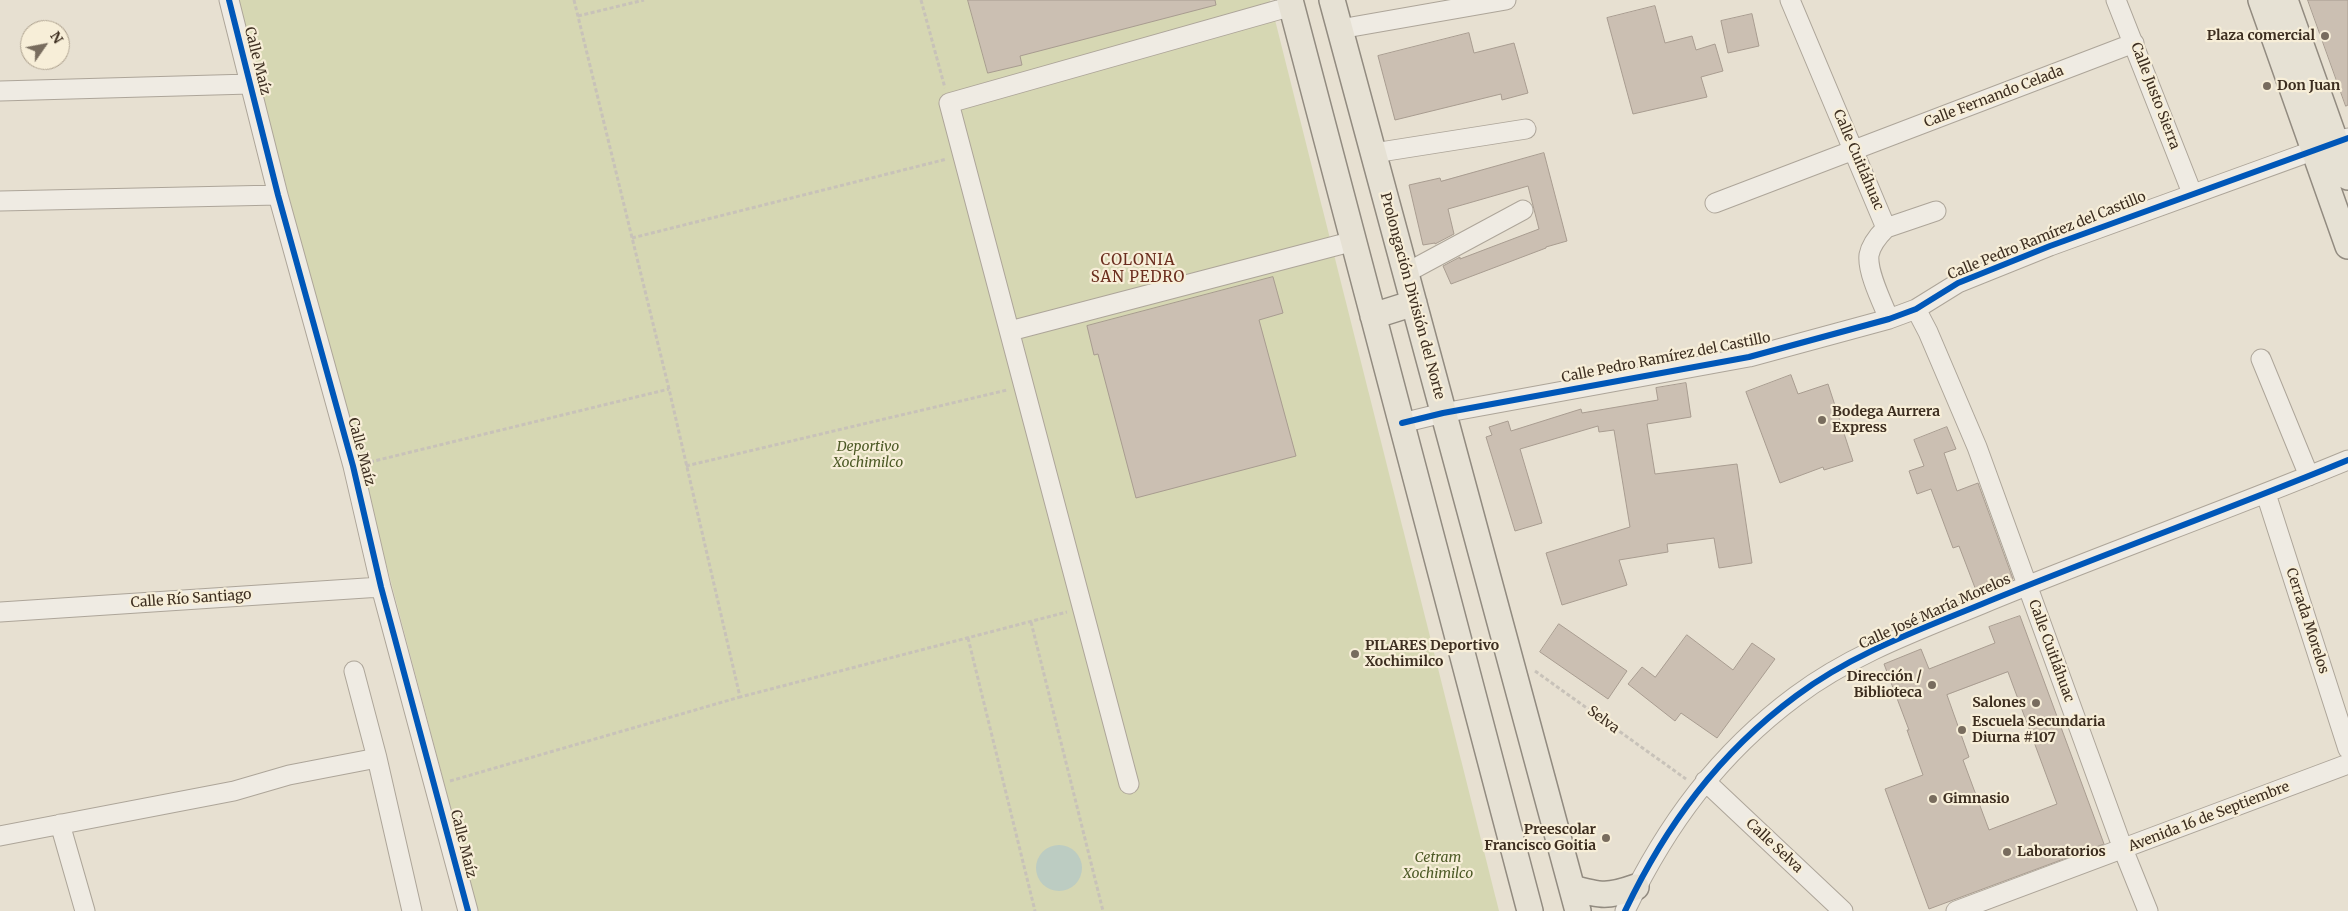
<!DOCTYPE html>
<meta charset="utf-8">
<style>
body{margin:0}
#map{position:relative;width:2348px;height:911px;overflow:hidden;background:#e7e0d1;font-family:Merriweather,serif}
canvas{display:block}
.north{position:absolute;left:20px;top:20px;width:50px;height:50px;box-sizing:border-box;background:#f7eed8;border:1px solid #ada18e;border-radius:50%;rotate:57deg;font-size:14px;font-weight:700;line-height:20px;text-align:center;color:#3d2e20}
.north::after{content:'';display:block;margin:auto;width:18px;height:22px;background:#786c5e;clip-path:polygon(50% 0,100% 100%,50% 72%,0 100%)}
</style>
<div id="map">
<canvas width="2348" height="911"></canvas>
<div class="north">N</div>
</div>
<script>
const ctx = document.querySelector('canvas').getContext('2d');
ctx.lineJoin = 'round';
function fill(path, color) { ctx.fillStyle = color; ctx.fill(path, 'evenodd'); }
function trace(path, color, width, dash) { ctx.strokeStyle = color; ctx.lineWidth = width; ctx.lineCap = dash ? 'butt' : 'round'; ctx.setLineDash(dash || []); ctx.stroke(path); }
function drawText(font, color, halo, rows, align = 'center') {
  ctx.font = font + ' Merriweather,serif'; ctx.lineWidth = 4.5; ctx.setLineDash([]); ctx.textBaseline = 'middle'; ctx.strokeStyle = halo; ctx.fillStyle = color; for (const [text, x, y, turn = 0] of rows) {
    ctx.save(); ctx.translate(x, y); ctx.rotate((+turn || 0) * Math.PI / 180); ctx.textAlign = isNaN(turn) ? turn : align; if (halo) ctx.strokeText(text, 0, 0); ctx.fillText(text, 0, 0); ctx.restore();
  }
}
fill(new Path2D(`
 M237 0H1270L1499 911H478Z`), '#d6d7b3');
fill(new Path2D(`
 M1036 868a23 23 0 1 1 46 0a23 23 0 1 1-46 0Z`), '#bcccc2');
const building = new Path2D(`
 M968 0H1215L1216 5 1020 56 1022 65 988 73Z
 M2308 0H2348V105L2346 106Z
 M1655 6 1665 43 1692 36 1696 50 1715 44 1723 71 1701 77 1707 97 1633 114 1607 18Z
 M1752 14 1759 46 1728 53 1721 21Z
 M1469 33 1474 53 1514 43 1528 93 1502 100 1501 94 1395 120 1378 56Z
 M1544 153 1567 241 1546 247V248L1451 284 1443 266 1460 257V259L1539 229 1528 186 1448 209 1454 234 1435 244V243L1423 245 1409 185 1440 178 1441 181Z
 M1273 277 1283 313 1259 320 1296 456 1136 498 1098 354 1094 355 1087 326Z
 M1791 375 1798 394 1828 384 1853 461 1824 470 1823 467 1780 483 1746 392Z
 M1686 383 1691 417 1647 424 1655 474 1737 464 1752 563 1719 568 1714 538 1667 544 1668 552 1619 560 1627 585 1562 605 1546 553 1630 527 1614 430 1599 432 1598 426 1520 449 1542 523 1515 531 1486 437 1492 435 1489 427 1508 421 1511 431 1581 409 1582 413 1658 400 1656 388Z
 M1947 427 1956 449 1944 453 1957 491 1978 483 2013 579 1977 593 1959 546 1953 548 1931 489 1917 494 1909 471 1924 466 1914 440Z
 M2020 616 2104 844 1929 909 1885 789 1923 775 1907 730H1909L1884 664 1921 649 1929 669 1995 643 1989 627ZM2008 672 2057 804 1989 830 1963 760 1969 757 1947 695Z
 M1559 624 1627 671 1608 699 1540 652Z
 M1687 635 1733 670 1752 643 1775 659 1717 738 1681 713 1675 721 1628 684 1642 667 1655 677Z`);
fill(building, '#cbbfb2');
trace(building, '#a89c90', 1);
const minor = new Path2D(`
 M229 0 278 195 353 466 381 587 468 911
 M1790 0 1886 228C1879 235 1871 244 1869 255 1867 272 1882 302 1889 319
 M2116 0 2192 193
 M1340 29 1506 0
 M0 91 250 84
 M1374 153 1526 129
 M0 201 278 195
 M1715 203 2134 43
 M1886 228 1936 211
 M1406 273 1523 210
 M1916 309 1928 332 1977 447 2123 849 2148 911
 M1010 331 1354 241
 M2261 359 2309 476
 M1402 423 1443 413 1749 357 1889 319 1916 309 1958 283 2050 246 2348 138
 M2266 494 2348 749
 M0 612 381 587
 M354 671 377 758
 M1705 781 1843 911
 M1129 784 949 103 1292 6
 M60 824 85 911
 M0 836 234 791 289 775 377 758 412 911
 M1625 911C1666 825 1719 753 1796 696 1852 654 1919 630 1982 604 2103 554 2227 510 2348 460
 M1956 911 2348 764`);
const major = new Path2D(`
 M1290 0 1530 911
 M1332 0 1578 911
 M2261 0 2348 246
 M2285 0 2348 177
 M1373 316 1414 303
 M1572 888C1601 896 1608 897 1636 887`);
trace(minor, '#ada599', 21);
trace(major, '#928b80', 28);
trace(new Path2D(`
 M574 0 669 389 740 697 1067 612
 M921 0 945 88
 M578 16 644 0
 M632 238 947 159
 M370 462 669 389
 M686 466 1007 390
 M1031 622 1103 911
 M968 638 1035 911
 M1535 671 1686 779
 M450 781 740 697`), '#c8c2b9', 3, [4, 2.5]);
trace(minor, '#efebe3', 19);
trace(major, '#e6e1d4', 25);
trace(new Path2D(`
 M229 0 278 195 353 466 381 587 468 911
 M1402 423 1443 413 1749 357 1889 319 1916 309 1958 283 2050 246 2348 138
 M1625 911C1666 825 1719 753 1796 696 1852 654 1919 630 1982 604 2103 554 2227 510 2348 460`), '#0057b8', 6);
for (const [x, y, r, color] of [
 [2325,36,5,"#786c5e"],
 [2267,86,5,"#786c5e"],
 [1822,420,5,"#786c5e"],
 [1355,654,5,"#786c5e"],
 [1932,685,5,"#786c5e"],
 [2036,703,5,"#786c5e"],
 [1962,730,5,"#786c5e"],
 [1933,799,5,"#786c5e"],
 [1606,838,5,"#786c5e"],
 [2007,852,5,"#786c5e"]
]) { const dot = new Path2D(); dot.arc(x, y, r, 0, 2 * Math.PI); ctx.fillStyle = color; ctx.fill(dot); trace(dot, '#f7eed8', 2); }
drawText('bold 14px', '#3d2e20', '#f7eed8', [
 ["Plaza comercial",2315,36,"right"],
 ["Don Juan",2277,86],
 ["Bodega Aurrera",1832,412],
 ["Express",1832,428],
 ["PILARES Deportivo",1365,646],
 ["Xochimilco",1365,662],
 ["Dirección /",1922,677,"right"],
 ["Biblioteca",1922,693,"right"],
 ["Salones",2026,703,"right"],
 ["Escuela Secundaria",1972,722],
 ["Diurna #107",1972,738],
 ["Gimnasio",1943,799],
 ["Preescolar",1596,830,"right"],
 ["Francisco Goitia",1596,846,"right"],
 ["Laboratorios",2017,852]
], 'left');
drawText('14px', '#3d2e20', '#f7eed8', [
 ["Calle Maíz",257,61,76],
 ["Calle Justo Sierra",2155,96,69],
 ["Calle Fernando Celada",1994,97,-21],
 ["Calle Cuitláhuac",1858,160,67],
 ["Calle Pedro Ramírez del Castillo",2047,236,-22],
 ["Prolongación División del Norte",1412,296,75],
 ["Calle Pedro Ramírez del Castillo",1666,358,-11],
 ["Calle Maíz",361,452,75],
 ["Calle Río Santiago",191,599,-4],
 ["Calle José María Morelos",1935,612,-24],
 ["Cerrada Morelos",2307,621,72],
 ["Calle Cuitláhuac",2051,651,70],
 ["Selva",1603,720,36],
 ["Avenida 16 de Septiembre",2209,817,-21],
 ["Calle Maíz",463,844,76],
 ["Calle Selva",1774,846,43]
]);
drawText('italic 14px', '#4d5a26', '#f7eed8', [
 ["Deportivo",868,447],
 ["Xochimilco",868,463],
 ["Cetram",1438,858],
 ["Xochimilco",1438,874]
]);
ctx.letterSpacing = '1px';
drawText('15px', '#6b2e1e', '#f7eed8', [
 ["COLONIA",1138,261],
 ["SAN PEDRO",1138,278]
]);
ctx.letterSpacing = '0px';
</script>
